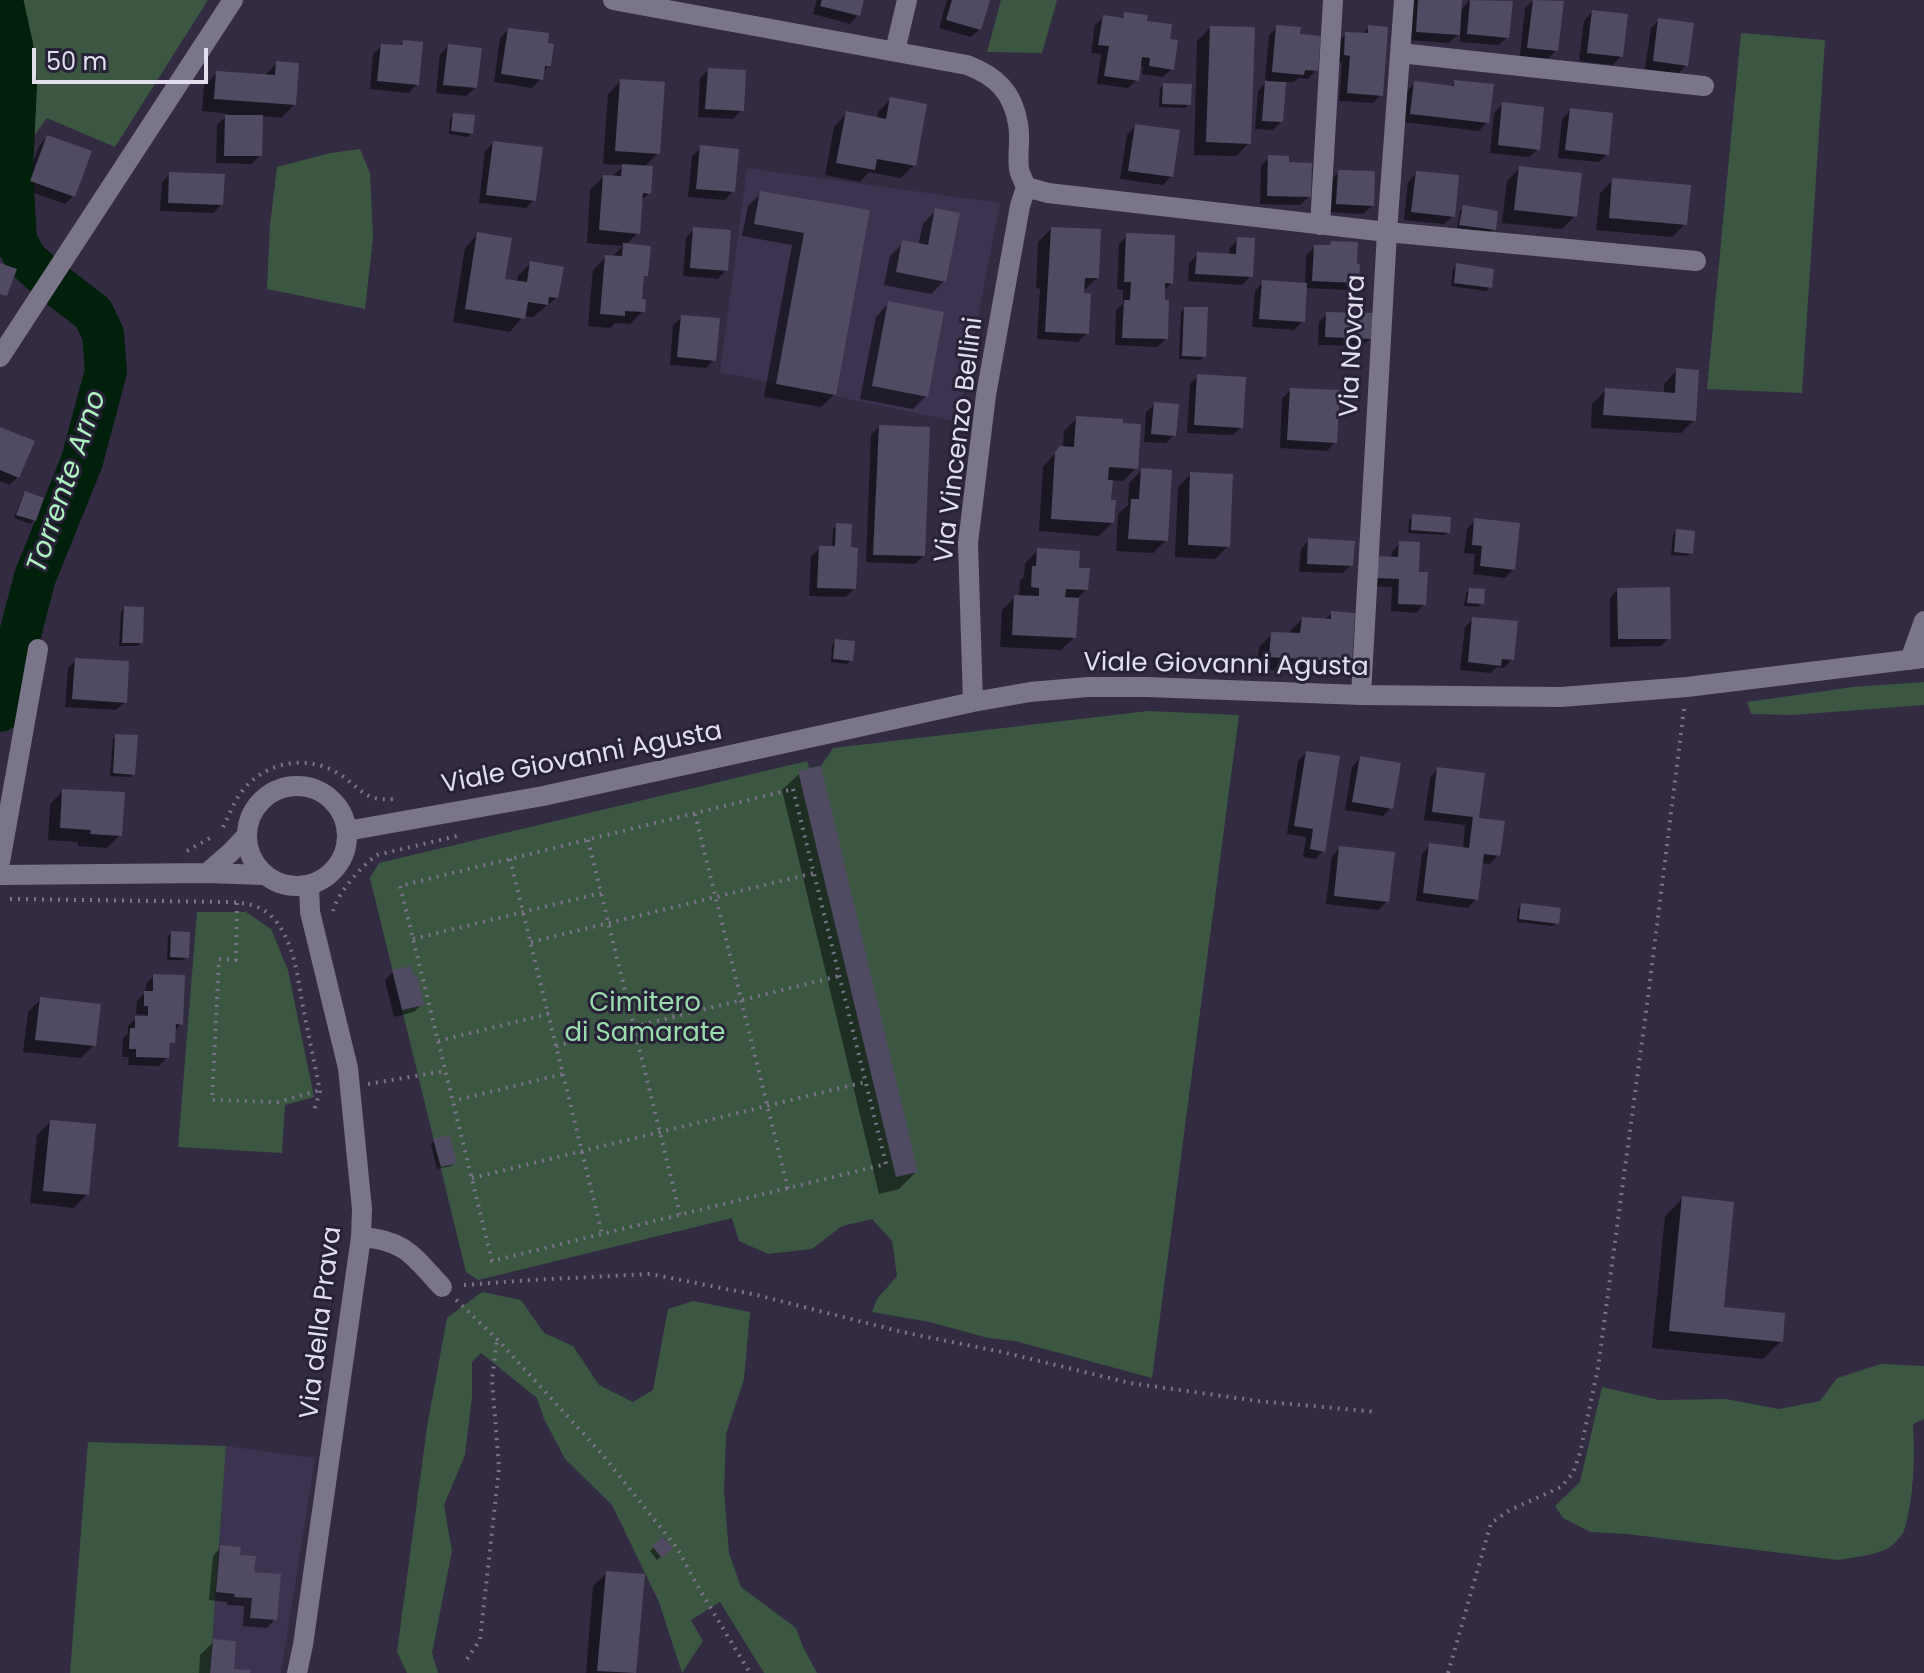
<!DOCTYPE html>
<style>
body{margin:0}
#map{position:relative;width:1924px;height:1673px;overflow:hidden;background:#322b42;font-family:Poppins,sans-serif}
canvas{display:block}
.scale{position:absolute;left:32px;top:48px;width:176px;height:36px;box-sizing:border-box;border:4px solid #e2deed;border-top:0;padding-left:10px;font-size:24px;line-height:28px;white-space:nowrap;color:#e2deed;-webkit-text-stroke:6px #282238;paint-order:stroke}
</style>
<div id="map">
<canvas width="1924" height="1673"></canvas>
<div class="scale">50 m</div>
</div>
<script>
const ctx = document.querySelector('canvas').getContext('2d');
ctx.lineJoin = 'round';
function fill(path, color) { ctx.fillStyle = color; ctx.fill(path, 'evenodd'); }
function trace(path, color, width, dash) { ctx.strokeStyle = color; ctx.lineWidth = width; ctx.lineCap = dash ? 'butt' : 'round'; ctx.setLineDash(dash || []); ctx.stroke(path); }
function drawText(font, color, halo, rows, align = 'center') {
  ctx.font = font + ' Poppins,sans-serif'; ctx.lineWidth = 6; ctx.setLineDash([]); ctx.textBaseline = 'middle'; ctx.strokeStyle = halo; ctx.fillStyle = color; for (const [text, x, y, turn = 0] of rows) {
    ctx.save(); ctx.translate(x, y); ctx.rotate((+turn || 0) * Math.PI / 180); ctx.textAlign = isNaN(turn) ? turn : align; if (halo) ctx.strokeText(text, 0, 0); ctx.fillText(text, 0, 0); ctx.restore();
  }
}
fill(new Path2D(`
 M747 168 1000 203 958 422 720 372Z
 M226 1446 315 1458 281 1673H210Z`), '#3c3350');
fill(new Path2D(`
 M0 0H208L115 147 47 118 26 147 3 146 4 234H0Z
 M1001 0H1057L1042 53 987 52Z
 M1741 33 1825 40 1802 393 1707 389Z
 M360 149 370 173 373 238 365 309 267 289 270 225 277 167 330 153Z
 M1924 682V705L1792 715 1751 714 1747 702 1853 687Z
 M1148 711 1239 715 1152 1378 1015 1341 988 1338 930 1322 872 1312 877 1299 897 1276 892 1241 872 1219 842 1226 812 1249 768 1254 739 1241 732 1218 478 1280 466 1272 370 878 379 863 807 761 809 768 821 766 833 748Z
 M197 912H246L271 929 288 970 314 1097 285 1105 282 1153 178 1147Z
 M482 1292 521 1300 544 1333 573 1346 599 1385 633 1402 653 1390 668 1309 693 1301 750 1312 744 1379 726 1434 724 1491 729 1553 741 1587 796 1628 803 1647 817 1673H764L720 1602 691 1620 703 1641 682 1673 659 1602 612 1505 565 1459 544 1419 537 1398 481 1353 472 1362V1397L465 1455 444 1505 452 1551 432 1653 438 1673H407L397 1652 427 1427 447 1318Z
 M1881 1364 1924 1366V1419L1913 1424C1915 1457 1914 1499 1904 1531 1901 1537 1893 1545 1887 1549 1872 1556 1854 1557 1838 1560L1627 1534 1590 1532 1563 1518 1555 1506 1580 1482 1602 1387 1659 1400 1726 1399 1779 1409 1820 1401 1837 1378Z
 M88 1442 226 1446 210 1673H70Z`), '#3b5742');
fill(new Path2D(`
 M817 0H862L858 15 850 24 813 14Z
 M947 0H988L980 29 971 37 939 28Z
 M1414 0H1460V11L1470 0 1510 3 1507 37 1499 45 1460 42V32L1449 43 1408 40Z
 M1534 0 1556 50 1548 59 1520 56 1525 8Z
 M1592 12 1621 56 1613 65 1579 61 1584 21Z
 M1125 14 1168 40 1172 69 1163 77 1142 74 1143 66H1139L1137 80 1128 88 1097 84 1101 54 1091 53 1095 25 1104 17 1120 19Z
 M1659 20 1686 65 1678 74 1645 69 1651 28Z
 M1277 27 1298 36 1316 70 1308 79 1299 78 1294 82H1284L1281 122 1273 130 1255 129 1258 91 1268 80H1265L1269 35Z
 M1369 27 1381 95 1373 103 1339 101 1342 63H1336L1338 42 1346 34 1362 35Z
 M1210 28 1249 143 1236 156 1194 155 1197 41Z
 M508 30 549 65 542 73 541 79 532 88 494 82 500 38Z
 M403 42 417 84 409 93 370 89 373 54 382 46 398 47Z
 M449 46 475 88 466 96 436 93 440 54Z
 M277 63 294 105 281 118 261 116 260 155 252 164 216 163 217 125 229 114 202 111 204 86 217 73 264 76Z
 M708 70 742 110 733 119 698 117 700 78Z
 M621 81 658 153 643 168 649 193 640 202 638 233 625 245 646 275 641 280 640 300 643 311 630 324 615 323 610 328 588 326 593 270 606 257H612L623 246 587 243 590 190 603 177H612L624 165 603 164 608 94Z
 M1455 82 1487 122 1479 131 1403 122 1407 91 1415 83 1450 87Z
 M1164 85 1189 104 1185 108 1159 107 1160 88Z
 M891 99 914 165 901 178 869 172 860 182 825 175 834 127 847 113 877 119 878 112Z
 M1503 104 1538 149 1529 157 1490 153 1494 113Z
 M1570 111 1607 154 1599 162 1558 158 1562 119Z
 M454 115 472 133 468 137 449 134 450 119Z
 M1135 126 1171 176 1163 185 1120 179 1127 135Z
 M47 137 74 195 65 204 23 189 39 146Z
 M493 143 534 200 526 208 479 203 485 151Z
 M701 148 733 191 725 200 688 197 692 156Z
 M1269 157 1287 164 1309 196 1300 205 1260 204 1261 166Z
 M1520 168 1575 216 1562 229 1502 223 1507 181Z
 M1339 172 1372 206 1363 214 1329 212 1331 180Z
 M1417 173 1453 216 1444 224 1404 220 1408 182Z
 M170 174 221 205 213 213 160 211 162 182Z
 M1613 180 1685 224 1672 237 1596 230 1600 193Z
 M761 193 868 212 835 394 821 407 764 397 792 245 742 236 748 206Z
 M1463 208 1494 229 1490 233 1457 228 1460 211Z
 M936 210 944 281 931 294 884 285 890 256 903 243 918 246 923 224Z
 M694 229 726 270 718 279 683 276 686 238Z
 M1051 229 1097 278 1083 291 1087 333 1078 342 1037 339 1040 289 1036 288 1038 242Z
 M478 234 502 280 517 283 518 276 531 263 557 297 533 317 523 316 510 332 453 322 465 248Z
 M1127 236 1172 283 1163 291 1166 339 1157 347 1115 345 1116 310 1123 304V290L1117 289 1119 244Z
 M1238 239 1251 276 1242 285 1188 281 1189 263 1198 254 1229 256 1230 248Z
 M1331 243 1357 282 1349 290 1305 288 1303 321 1294 330 1252 327 1255 291 1263 282 1305 285 1306 255 1315 247H1327Z
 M1457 265 1490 287 1486 291 1451 286 1453 269Z
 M889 303 926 396 913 409 860 399 876 317Z
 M1185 309 1204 356 1200 360 1179 359 1181 312Z
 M1327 314 1371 338 1362 346 1318 345 1319 322Z
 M682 317 714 360 706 368 670 365 673 325Z
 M1677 370 1694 420 1681 433 1591 428 1592 404 1605 391 1664 394V384Z
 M1198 376 1241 427 1233 435 1187 433 1190 384Z
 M1291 390 1335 442 1327 451 1280 448 1282 398Z
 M1155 404 1174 435 1166 443 1144 442 1146 412Z
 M1077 418 1136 468 1123 481 1111 480 1109 502 1112 523 1099 536 1039 531 1043 467 1060 448H1063L1064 431Z
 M879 427 923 556 915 564 866 562 871 435Z
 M0 429 18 477 9 485 0 481Z
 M1142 470 1166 540 1153 553 1116 551 1118 514 1128 505 1129 483Z
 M1191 474 1228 546 1215 559 1175 557 1178 487Z
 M25 493 34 520 30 524 14 518 22 497Z
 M1413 516 1448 532 1444 535 1408 533 1409 520Z
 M1475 520 1514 569 1505 578 1473 574 1475 554 1464 553 1467 529Z
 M837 525 849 546 854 589 846 597 809 596 811 556 820 548H832L833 529Z
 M1677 531 1691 553 1687 556 1671 555 1673 535Z
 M1309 540 1351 565 1343 573 1299 572 1301 549Z
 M1400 543 1417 573 1424 604 1416 613 1391 611 1392 587 1368 586 1391 559 1392 552Z
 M1038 550 1077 570 1086 589 1077 599 1075 637 1061 650 1000 647 1002 610 1015 597H1019L1020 581 1024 576 1025 563Z
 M1618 589 1669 638 1661 646 1610 647V598Z
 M1470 590 1482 603 1478 607 1464 606 1466 593Z
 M124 608 141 643 137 646H119L121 612Z
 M1332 613 1350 661 1337 675 1257 669 1259 647 1272 634 1289 635V632L1302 619 1324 620Z
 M1473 619 1512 659 1504 668 1497 667 1491 673 1460 670 1465 627Z
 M836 641 851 660 847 664 831 662 832 645Z
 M76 660 125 702 116 710 65 707 68 668Z
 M116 736 133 774 130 777 110 776 113 739Z
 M1306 753 1323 851 1315 859 1303 857 1306 837 1287 834 1298 761Z
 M1360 758 1391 808 1383 816 1345 810 1352 767Z
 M1438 769 1477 820 1498 855 1490 864 1481 863 1476 899 1468 908 1416 901 1422 854 1430 845 1463 849 1465 825 1424 820 1430 778Z
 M800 773 916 1172 899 1189 879 1194 782 790Z
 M63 791 120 835 107 848 78 846V842L48 840 50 804Z
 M1340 848 1387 901 1379 910 1326 904 1332 856Z
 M1522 905 1557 923 1553 926 1517 922 1518 909Z
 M172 933 187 957 183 960H167L168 936Z
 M393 972 422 1004 414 1012 394 1017 385 980Z
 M154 976 181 1024 174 1031 173 1042 168 1047 167 1057 159 1066 128 1065 129 1057H122L123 1038 128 1033V1026L136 1018H147L148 1015 136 1014 137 1001 145 993 146 984Z
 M41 999 94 1045 81 1058 23 1052 28 1012Z
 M50 1122 87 1194 74 1208 30 1203 37 1135Z
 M434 1141 455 1162 451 1166 437 1169 431 1144Z
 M1682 1199 1722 1308 1781 1341 1763 1359 1652 1348 1665 1216Z
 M663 1539 670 1548 657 1560 650 1551Z
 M221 1547 238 1556 252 1574 275 1619 267 1628 243 1626 244 1606 227 1605V1602L209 1600 213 1556Z
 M607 1573 643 1576 634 1673H586L593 1586Z
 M213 1642 232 1671 248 1673H199L200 1655Z`), '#0007');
trace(new Path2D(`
 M0 711 35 577 82 461 106 371 103 334 93 313 47 278 26 259 16 241 12 171 16 85 12 45 2 0`), '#01200c', 42);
fill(new Path2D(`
 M822 0H864L860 16 820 6Z
 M952 0H990L981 30 946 20Z
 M1418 0H1462L1460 35 1416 32Z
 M1470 0 1513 1 1509 38 1467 34Z
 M1533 0 1564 1 1558 51 1527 48Z
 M1592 10 1628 14 1623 57 1587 53Z
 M1124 12 1148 15 1147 21 1172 24 1170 39 1178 40 1174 70 1149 66 1150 58 1142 57 1139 81 1104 76 1109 46 1098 45 1103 15 1123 18Z
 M1658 18 1694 23 1688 66 1653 61Z
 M1276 25 1301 27 1300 34 1321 36 1318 71 1305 70 1304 75 1272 72Z
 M1368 25 1388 27 1383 96 1347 93 1350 56 1344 55 1345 32 1368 33Z
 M1210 26 1255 27 1251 144 1206 142Z
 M508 28 549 33 548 43 554 44 551 66H545L543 80 501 74Z
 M403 40 423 42 419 85 377 81 381 44 402 45Z
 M448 44 482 48 477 88 443 85Z
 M276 61 299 63 296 105 214 99 216 71 275 75Z
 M708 68 746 70 744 111 705 109Z
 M620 79 665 82 660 154 615 151Z
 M1454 80 1494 84 1489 123 1410 114 1414 81 1454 86Z
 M1265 81 1286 82 1283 122 1262 121Z
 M1163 83 1192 84 1191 105 1162 104Z
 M890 97 927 104 916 166 877 159 875 170 836 163 846 111 886 119Z
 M1502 102 1544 107 1540 150 1498 145Z
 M1570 108 1613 113 1609 155 1565 150Z
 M453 113 475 115 473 134 451 131Z
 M225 115H263L262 156H224Z
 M1135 124 1180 130 1173 177 1128 171Z
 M47 135 92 151 75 197 30 181Z
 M493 141 543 147 536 201 486 195Z
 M700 145 739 149 735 192 696 189Z
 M1268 155 1289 156V162L1312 163 1311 197 1267 196Z
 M622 164 653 166 651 194 643 193 640 234 599 230 603 175 621 176Z
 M1519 166 1582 173 1577 217 1514 210Z
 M1338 170 1375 171 1374 206 1336 204Z
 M1416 171 1459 175 1455 217 1411 212Z
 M169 172 225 174 223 205 168 203Z
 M1612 178 1691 185 1687 225 1609 218Z
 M760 191 870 210 836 395 776 384 804 233 754 224Z
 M1463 205 1498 211 1496 230 1459 225Z
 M935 208 960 213 946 282 896 272 902 240 928 245Z
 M693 227 731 230 728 271 690 268Z
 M1051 227 1101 229 1099 278H1085L1084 293 1091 294 1089 334 1045 332Z
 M477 232 512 238 505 279 527 282 530 261 564 267 558 298 549 297 548 305 528 302 525 319 465 309Z
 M1126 233 1175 235 1173 284 1165 283V300H1169L1168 339 1122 338 1124 300H1130L1131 282H1124Z
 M1237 237 1255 238 1253 277 1195 274 1197 252 1236 254Z
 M1331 241 1358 242 1357 264H1360L1359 283 1312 281 1314 245H1330Z
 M623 243 651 246 648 276H644L642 299H646L645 312 625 311V316L600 314 605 255 622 256Z
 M0 263 17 269 7 296 0 294Z
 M1456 263 1494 269 1492 288 1454 283Z
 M1262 280 1307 283 1305 322 1259 319Z
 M888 301 944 312 928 397 872 386Z
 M1184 307H1208L1206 357 1182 356Z
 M1326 312 1374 313 1373 339 1325 337Z
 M681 315 720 318 716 361 677 357Z
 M1676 368 1699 370 1696 421 1603 415 1605 388 1675 393Z
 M1197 374 1246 377 1243 428 1194 425Z
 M1290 388 1340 390 1337 443 1287 440Z
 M1154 402 1179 404 1176 436 1151 434Z
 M1076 416 1123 419V423L1141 424 1138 469 1109 467 1108 480H1113L1111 500H1116L1114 523 1051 519 1055 452 1060 446 1074 447Z
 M879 425 930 427 925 556 873 555Z
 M0 427 35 441 19 478 0 470Z
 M1141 468 1172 470 1168 541 1128 539 1131 499H1139Z
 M1190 472 1233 474 1230 547 1188 545Z
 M25 491 44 498 36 521 16 515Z
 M1412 514 1451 517 1450 533 1411 530Z
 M1474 518 1520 523 1515 570 1480 566 1482 546 1472 545Z
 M836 523 852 524 851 547 858 548 856 589 817 588 819 546H835Z
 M1676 529 1695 531 1693 554 1674 552Z
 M1308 538 1355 541 1353 566 1307 564Z
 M1399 541 1420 542 1419 572H1428L1426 605 1398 604 1399 579 1375 578 1376 556 1398 557Z
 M1037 548 1080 551 1079 568H1090L1088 590 1066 589 1065 597 1079 598 1076 638 1012 635 1014 595 1039 596V588L1031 587 1032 566H1036Z
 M1670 587 1671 639H1618L1617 588Z
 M1469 588 1485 589 1484 604 1467 603Z
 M124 606 144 607 143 643H122Z
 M1331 611 1355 613 1352 662 1269 657 1271 632 1300 633 1302 617 1331 619Z
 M1472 617 1518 621 1514 660 1502 659 1501 666 1468 662Z
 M835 639 855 641 853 661 833 659Z
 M75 658 129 661 127 703 72 699Z
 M115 734 138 735 135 775 113 773Z
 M1306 751 1340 756 1325 852 1310 849 1313 829 1294 826Z
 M1360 756 1401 763 1393 809 1352 802Z
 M821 766 918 1172 896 1177 798 771Z
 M1437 767 1485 773 1479 818 1505 821 1500 856 1484 854 1478 900 1423 893 1429 843 1469 848 1473 817 1432 812Z
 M62 789 125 792 122 836 90 834 91 830 60 828Z
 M1339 846 1395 852 1389 902 1334 896Z
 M1521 903 1561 908 1559 924 1519 919Z
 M171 931 190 932 189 958 170 957Z
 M411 966 413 975H417L424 1005 402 1010 392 970Z
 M153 974 185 975 183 1025 176 1024 175 1043H170L169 1058 136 1057V1049H129L130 1028H135V1016H148V1006H144V991H153Z
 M40 997 101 1004 96 1046 35 1040Z
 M50 1120 96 1124 89 1195 43 1191Z
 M450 1135 457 1163 441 1167 433 1139Z
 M1682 1196 1734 1202 1724 1307 1785 1313 1783 1342 1669 1331Z
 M663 1537 673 1548 662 1558 652 1546Z
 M220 1545 241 1547 240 1555 256 1556 254 1572 281 1574 277 1620 250 1618 252 1598 234 1597 235 1594 216 1592Z
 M606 1571 645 1574 636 1673 597 1671Z
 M213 1639 236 1641 234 1669 251 1670 250 1673H210Z`), '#514a63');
trace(new Path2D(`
 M793 789 886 1164 492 1261 400 886Z
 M695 814 788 1189
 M223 827C229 816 233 804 240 794 263 762 306 753 339 774 360 787 364 802 393 799
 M588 840 680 1214
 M187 851 210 838
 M510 859 548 1014
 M10 899 229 902C244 903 258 904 270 915 295 938 298 981 304 1013 309 1037 314 1061 319 1086L320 1091 314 1111
 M237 903 236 960 219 959 212 1100 278 1102 320 1090
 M333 911C337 894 362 865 377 855L457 836 456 832
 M413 939 601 893
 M531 942 814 873
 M438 1041 548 1014 563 1074 453 1101
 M556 1046 839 976
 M563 1074 602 1234
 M368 1084 445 1071
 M472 1178 865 1082
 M464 1285 531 1280 650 1274 757 1295 902 1332 1002 1352 1130 1383 1258 1401 1377 1412
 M456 1300 497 1339 601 1453 677 1548 701 1592 750 1673
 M467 1659 480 1640 499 1468 492 1380 497 1339
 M1448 1673 1491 1523 1510 1510 1561 1487 1573 1473 1580 1453 1598 1368 1648 997 1684 709`), '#7a7488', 4, [2, 6]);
trace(new Path2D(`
 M613 0 967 65C996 76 1013 92 1018 124 1021 139 1017 154 1019 169 1020 175 1024 181 1026 187L1048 193 1387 232 1696 261
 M895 51 907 0
 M1400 53 1704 86
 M1320 225 1333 0
 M0 357 233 0
 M1910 660 1924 621
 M1361 695 1387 232 1404 0
 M973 702 968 543 986 395 1020 206 1026 187
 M247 836a50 50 0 1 1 100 0a50 50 0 1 1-100 0Z
 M347 831 543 796 973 702 1030 692 1088 687H1146L1361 695 1561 697 1687 687 1924 658
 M0 862 38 649
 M207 873 231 852 246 836
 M0 875 207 873 264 875
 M361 1237C406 1240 414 1257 442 1287
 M297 1673 303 1645 361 1237 362 1209 348 1068 310 912 309 885`), '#7a7589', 20);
drawText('26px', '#e2deed', '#282238', [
 ["Via Novara",1354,346,-87],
 ["Via Vincenzo Bellini",960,440,-83],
 ["Viale Giovanni Agusta",1226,666,1],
 ["Viale Giovanni Agusta",582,759,-11],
 ["Via della Prava",322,1323,-83]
]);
drawText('26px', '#99deac', '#282238', [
 ["Cimitero",645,1004],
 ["di Samarate",645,1034]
]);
drawText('italic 28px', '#acf1be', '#282238', [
 ["Torrente Arno",68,482,-71]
]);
</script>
